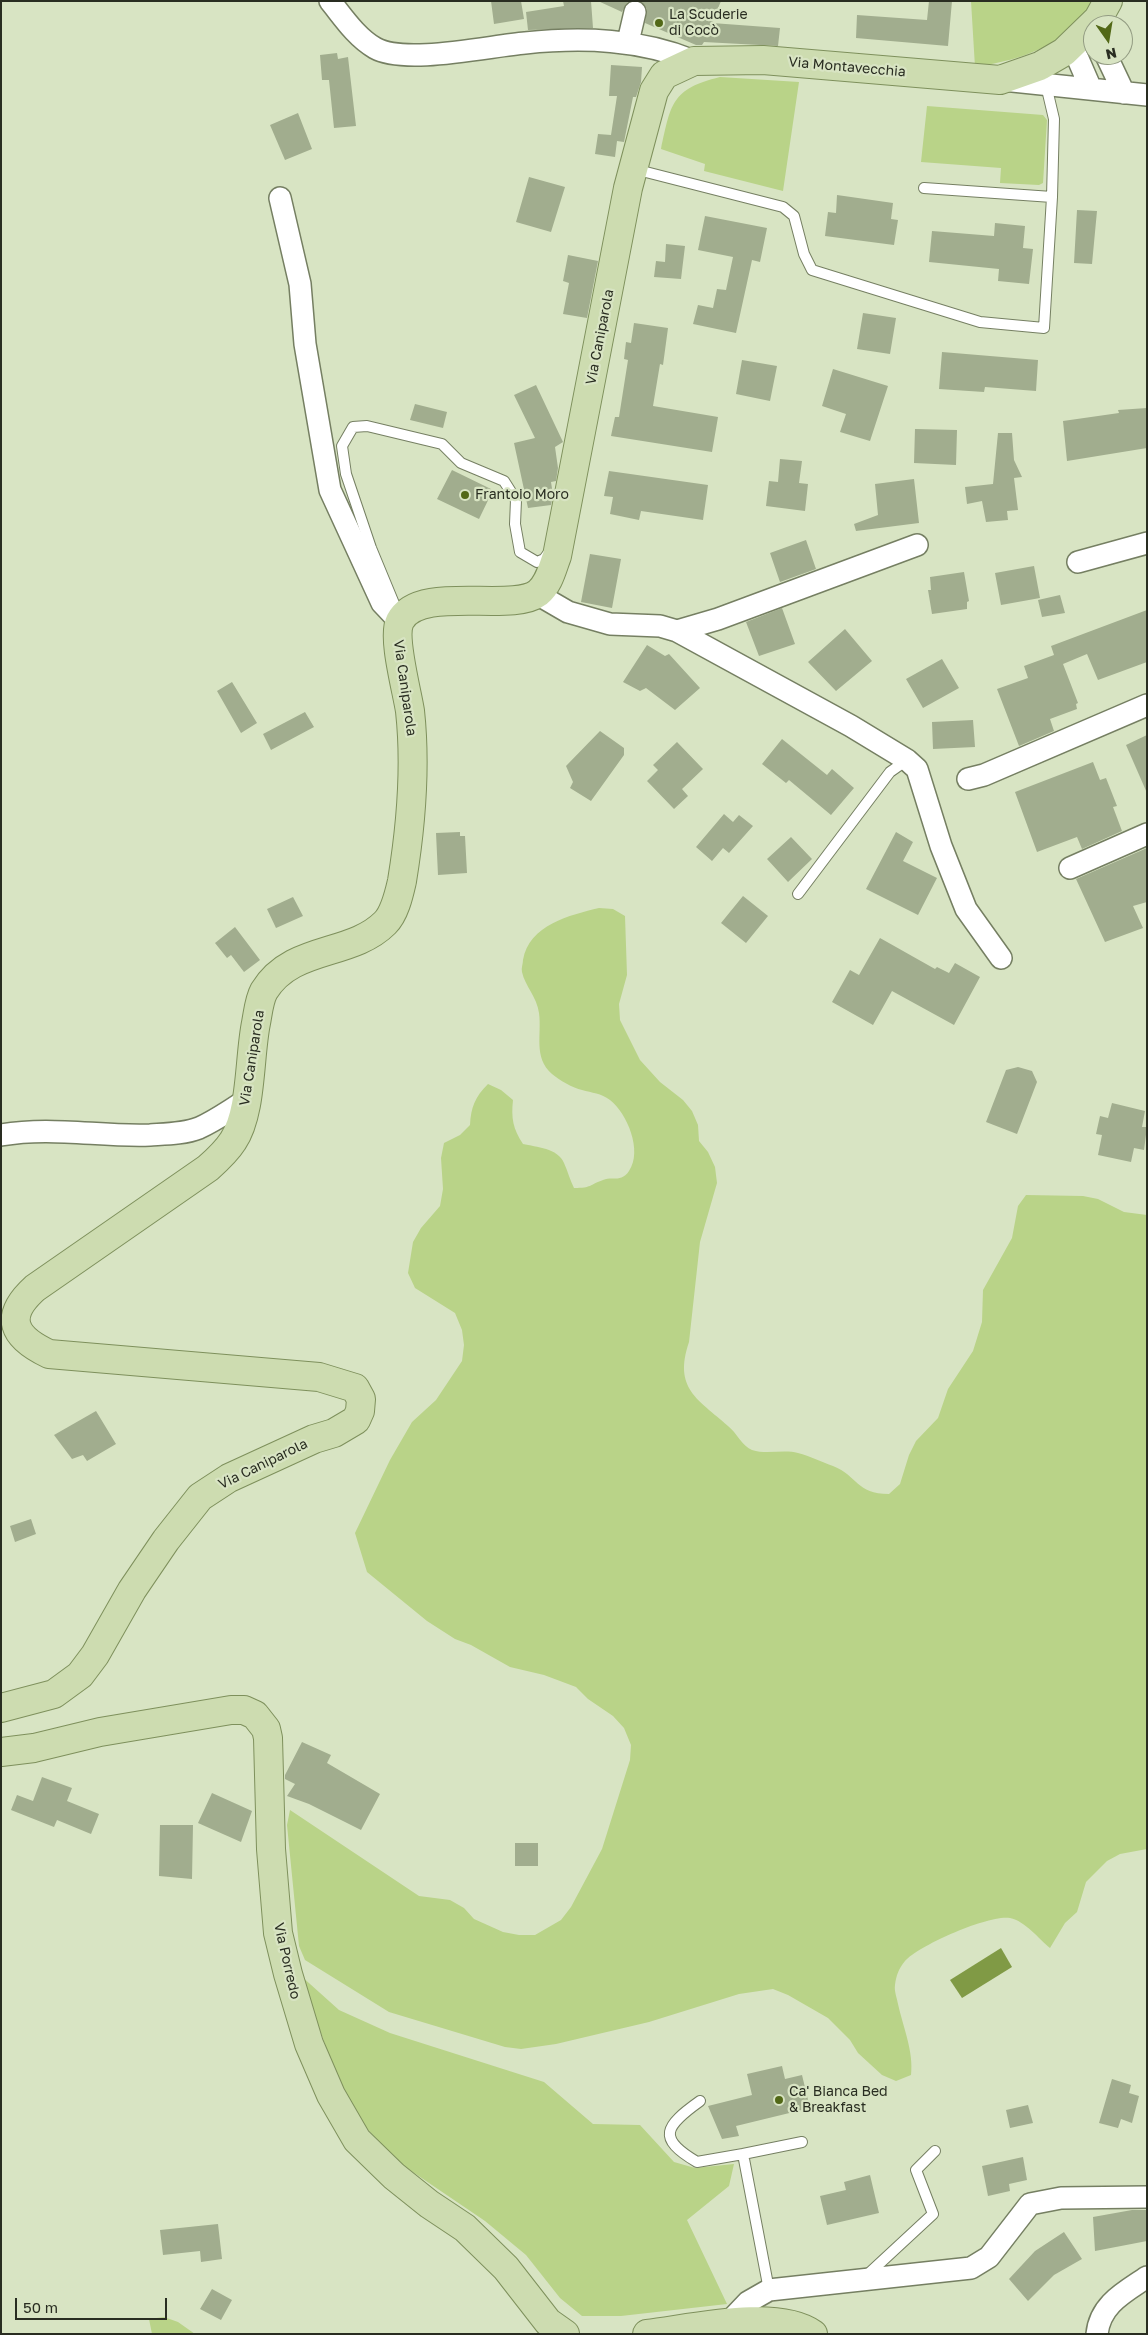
<!DOCTYPE html>
<meta charset="utf-8">
<style>
body{margin:0}
#map{position:relative;width:1148px;height:2335px;overflow:hidden;background:#d8e4c3;font-family:"Golos Text",sans-serif}
canvas{display:block}
.frame{position:absolute;inset:0;border:2px solid #292d21;pointer-events:none}
.north{position:absolute;left:1083px;top:15px;width:50px;height:50px;box-sizing:border-box;background:#d8e4c3;border:1px solid #929b82;border-radius:50%;rotate:167deg;font-size:14px;font-weight:700;line-height:20px;text-align:center;color:#292d21}
.north::after{content:'';display:block;margin:auto;width:18px;height:22px;background:#526817;clip-path:polygon(50% 0,100% 100%,50% 72%,0 100%)}
.scale{position:absolute;left:15px;top:2298px;width:152px;height:22px;box-sizing:border-box;border:2px solid #292d21;border-top:0;padding-left:6px;font-size:15px;line-height:18px;white-space:nowrap;color:#292d21;-webkit-text-stroke:4px #d8e4c3;paint-order:stroke}
</style>
<div id="map">
<canvas width="1148" height="2335"></canvas>
<div class="frame"></div>
<div class="north">N</div>
<div class="scale">50 m</div>
</div>
<script>
const ctx = document.querySelector('canvas').getContext('2d');
ctx.lineJoin = 'round';
function fill(path, color) { ctx.fillStyle = color; ctx.fill(path, 'evenodd'); }
function trace(path, color, width, dash) { ctx.strokeStyle = color; ctx.lineWidth = width; ctx.lineCap = dash ? 'butt' : 'round'; ctx.setLineDash(dash || []); ctx.stroke(path); }
function drawText(font, color, halo, rows, align = 'center') {
  ctx.font = font + ' "Golos Text",sans-serif'; ctx.lineWidth = 4.5; ctx.setLineDash([]); ctx.textBaseline = 'middle'; ctx.strokeStyle = halo; ctx.fillStyle = color; for (const [text, x, y, turn = 0] of rows) {
    ctx.save(); ctx.translate(x, y); ctx.rotate((+turn || 0) * Math.PI / 180); ctx.textAlign = isNaN(turn) ? turn : align; if (halo) ctx.strokeText(text, 0, 0); ctx.fillText(text, 0, 0); ctx.restore();
  }
}
fill(new Path2D(`
 M971 1H1093C1066 46 1024 59 975 67Z
 M720 77 799 82 783 191 704 171 705 164 661 149C671 104 671 89 720 77Z
 M927 106 1043 115 1047 120 1043 183 1039 185 1000 183 1001 168 921 162Z
 M599 908 613 909 625 916 627 975 619 1004 620 1020 640 1060 660 1082 683 1100 692 1111 698 1125 699 1141 708 1152 715 1167 717 1183 700 1242 689 1342C673 1389 698 1399 728 1426 736 1432 743 1447 752 1450 767 1455 783 1449 798 1453 810 1456 822 1462 833 1466 858 1476 856 1494 889 1494L900 1484 909 1455 916 1441 938 1418 948 1389 973 1351 982 1322 983 1290 1012 1238 1018 1206 1026 1195 1083 1196 1098 1199 1124 1212 1147 1215V1849L1120 1854 1107 1861 1086 1882 1077 1912 1065 1923 1050 1948C1039 1939 1025 1921 1010 1918 990 1914 919 1945 905 1961 899 1968 896 1976 895 1985 894 1991 897 1998 898 2004 903 2027 914 2052 911 2075L896 2081 882 2075 858 2053 850 2040 828 2018 788 1995 773 1989 739 1994 649 2022 556 2044 521 2049 505 2047 389 2012 305 1960 299 1946 287 1825 290 1810 419 1896 450 1900 464 1908 474 1919 503 1932 519 1935H535L561 1920 571 1907 602 1849 630 1760 631 1745 624 1728 613 1716 588 1699 576 1687 544 1675 510 1667 471 1645 455 1639 427 1621 367 1572 355 1533 390 1460 412 1422 436 1400 462 1361 464 1345 462 1330 455 1313 415 1288 408 1273 413 1242 421 1228 440 1206 443 1189 441 1158 444 1143 460 1135 470 1125C471 1107 475 1097 488 1084L501 1090 513 1100C511 1118 513 1129 523 1144 536 1147 558 1148 564 1163 568 1172 570 1180 574 1188 592 1188 589 1185 603 1180 612 1176 621 1183 629 1171 643 1151 627 1113 610 1100 601 1093 592 1093 582 1090 573 1088 559 1080 552 1074 533 1057 542 1035 539 1013 537 997 525 986 522 972 521 968 523 964 523 960 529 925 570 915 599 908Z
 M300 1975 339 2010 390 2033 544 2082 593 2124 640 2125 674 2162 695 2168 734 2164 729 2186 687 2220 727 2304 621 2316H582L560 2298 526 2255 485 2221 398 2162 358 2119 334 2069Z
 M164 2317 178 2322 195 2334H152L149 2319Z`), '#b9d388');
fill(new Path2D(`
 M1001 1948 1012 1967 962 1998 950 1980Z`), '#809a45');
fill(new Path2D(`
 M491 1H521L524 19 494 24Z
 M563 1H591L593 28 528 30 526 12 564 6Z
 M598 1H629L626 4 622 12Z
 M641 1H721L712 23 780 28 778 46 704 42 702 45H696L645 23 647 9Z
 M929 1H952L948 46 856 38 857 15 927 20Z
 M337 53 338 59 348 57 356 126 334 128 329 80H322L320 55Z
 M611 65 642 67 641 82 636 97H633L624 142 617 141 615 157 595 154 598 134 611 135 617 96H609Z
 M298 113 312 149 285 160 270 125Z
 M529 177 565 187 551 232 516 222Z
 M837 195 893 203 891 219 898 220 894 245 825 236 828 212 836 213Z
 M1077 210 1097 211 1092 264 1074 263Z
 M705 216 767 228 760 262 752 260 736 333 693 324 698 305 713 308 717 289 726 290 733 257 698 250Z
 M995 223 1025 226 1023 248 1033 249 1029 284 998 281 999 269 929 262 932 231 994 236Z
 M666 244 685 246 681 279 654 277 656 261 665 262Z
 M568 255 598 261 587 318 563 314 569 283 563 281Z
 M863 313 896 318 890 354 857 349Z
 M634 323 668 328 663 365 660 364 653 406 718 417 712 452 611 436 615 417H619L628 360 624 359 626 342 631 343Z
 M942 352 1038 360 1036 391 985 387 984 392 939 389Z
 M742 360 777 366 770 401 736 394Z
 M833 369 888 386 870 441 840 432 846 414 822 406Z
 M536 385 563 442 555 447 558 468 556 481 551 482 553 495 551 505 528 508 514 443 535 438 514 395Z
 M415 404 447 412 443 428 410 420Z
 M1147 408V448L1067 461 1063 421 1119 413 1118 410Z
 M915 429 957 430 956 465 914 463Z
 M998 433H1012L1014 460 1022 477 1014 478 1018 510 1007 511 1008 520 986 522 982 501 967 504 965 487 993 484Z
 M780 459 802 461 799 483 808 484 805 511 766 506 769 481 778 482Z
 M452 470 493 490 479 519 437 499Z
 M609 471 708 485 703 520 641 511 639 520 610 514 613 497 604 496Z
 M914 479 919 523 856 531 854 524 878 515 875 484Z
 M806 540 816 569 780 582 770 553Z
 M590 554 621 559 612 608 581 602Z
 M1034 566 1040 598 1001 605 995 573Z
 M964 572 969 601 967 602V609L932 614 928 590H931L930 577Z
 M1060 595 1065 613 1042 617 1038 600Z
 M782 608 795 644 759 656 746 622Z
 M1147 610V662L1098 680 1087 654 1063 664 1078 703 1076 704 1077 709 1050 719 1054 731 1019 746 997 689 1028 678 1024 666 1054 655 1051 646Z
 M845 629 872 661 836 691 808 662Z
 M647 645 665 656 669 654 700 688 675 710 646 688 640 691 623 682Z
 M942 659 959 688 923 708 906 679Z
 M232 682 257 723 241 733 217 691Z
 M305 712 314 727 271 750 263 734Z
 M973 720 975 747 933 749 932 722Z
 M600 731 624 748V755L591 801 570 788 573 782 566 766Z
 M1147 735V793L1126 745Z
 M782 739 827 775 832 769 854 788 831 815 789 780 786 783 762 764Z
 M677 742 703 769 682 789 688 796 674 809 647 781 658 770 653 765Z
 M1093 762 1100 780 1106 778 1117 806 1113 807 1122 831 1082 849 1077 837 1037 852 1015 792Z
 M724 814 733 822 739 815 753 826 729 853 723 848 712 861 696 847Z
 M460 832V836H465L467 873 438 875 436 833Z
 M896 832 913 842 903 861 937 878 918 915 866 889Z
 M791 837 812 859 788 882 767 859Z
 M1147 848V902L1133 906 1143 928 1105 942 1076 879Z
 M743 896 768 916 746 943 721 923Z
 M293 897 303 916 276 928 267 909Z
 M235 927 260 960 244 972 231 955 227 958 215 943Z
 M880 938 935 969 937 967 949 973 955 963 980 977 954 1025 892 991 873 1025 832 1002 850 970 859 975Z
 M1018 1067 1032 1071 1037 1082 1017 1134 986 1122 1006 1070Z
 M1112 1103 1145 1111 1142 1127H1147L1144 1150 1134 1148 1131 1162 1098 1155 1102 1135 1096 1134 1100 1116 1108 1118Z
 M96 1411 116 1444 87 1461 83 1455 72 1459 54 1435Z
 M31 1519 36 1534 15 1542 10 1526Z
 M302 1742 331 1755 327 1763 380 1794 361 1830 309 1804 287 1796 295 1784 285 1779V1775Z
 M42 1777 72 1788 67 1801 99 1814 91 1834 57 1820 54 1827 11 1810 17 1795 33 1801Z
 M212 1793 252 1811 241 1842 198 1823Z
 M160 1825H193L192 1879 159 1876Z
 M515 1843H538V1866H515Z
 M782 2066 785 2079 802 2075 810 2108 736 2126 739 2136 722 2139 708 2106 752 2095 747 2074Z
 M1112 2079 1131 2085 1129 2093 1139 2096 1132 2123 1121 2119 1118 2128 1099 2123Z
 M1028 2105 1033 2123 1010 2128 1006 2110Z
 M1023 2157 1027 2180 1009 2184 1010 2191 988 2196 982 2166Z
 M870 2175 879 2213 827 2225 820 2196 846 2190 844 2182Z
 M1132 2210H1147V2241L1095 2251 1093 2217Z
 M218 2224 222 2259 201 2262 200 2251 163 2255 160 2230Z
 M1064 2232 1082 2259 1054 2275 1028 2301 1009 2279 1035 2251Z
 M212 2289 232 2300 221 2320 200 2309Z`), '#a1ad8e');
const service = new Path2D(`
 M634 169 783 207 794 216 804 254 812 270 980 322 1044 328 1052 197
 M924 188 1052 197 1054 119 1046 85
 M399 607 395 606 371 548 346 474 342 446 353 427 367 426 442 444 461 463 504 481 516 500 515 524 520 552 537 562 544 559 550 551
 M798 894 890 772 907 760
 M700 2101C665 2126 656 2138 697 2162L743 2154
 M865 2277 933 2214 916 2170 935 2151
 M769 2290 743 2154 802 2142`);
const minor = new Path2D(`
 M330 1C343 17 356 37 375 48 405 65 489 46 525 43 583 37 640 39 694 61
 M628 42 635 12
 M1072 45 1091 89
 M1106 55 1124 93
 M1003 80 1147 95
 M280 198 300 284 305 344 330 490 382 603 400 622
 M1078 562 1147 543
 M537 594 568 612 610 624 660 626 677 631 718 619 917 545
 M677 631 851 726 907 760 917 769 941 846 966 909 1001 958
 M968 779 984 775 1147 705
 M1070 868 1147 834
 M1 1135C51 1126 100 1137 150 1135 166 1134 184 1134 199 1128 215 1121 230 1110 245 1101
 M729 2322 748 2302 769 2290 971 2268 989 2257 1030 2204 1061 2198 1147 2197
 M1097 2334C1100 2304 1125 2292 1147 2277`);
const primary = new Path2D(`
 M1 1708 54 1694 80 1675 95 1655 132 1590 166 1540 200 1497 229 1478 314 1439 334 1433 356 1420 360 1411 361 1399 355 1388 319 1377 49 1354C13 1337 3 1317 35 1288L208 1168C217 1160 226 1152 233 1141 252 1113 249 1057 256 1023 258 1013 259 1000 264 991 292 945 351 957 385 923 395 913 399 894 402 881 411 826 416 766 410 711 407 691 392 637 400 621 419 584 512 613 538 593 549 584 552 569 557 556L628 188 654 91 664 75 694 61 763 60 1000 80 1040 66 1064 52 1098 19 1108 1
 M1 1752 34 1748 100 1732 231 1710H244L255 1715 266 1729 268 1738 271 1849 278 1933 288 1974 309 2044 331 2095 357 2140 394 2176 429 2204 465 2228 506 2268 548 2322 565 2334
 M647 2334C690 2329 777 2308 813 2334`);
trace(service, '#757f62', 12);
trace(minor, '#757f62', 24);
trace(primary, '#7e905c', 30);
trace(service, '#fff', 10);
trace(minor, '#fff', 21);
trace(primary, '#cddcb0', 28);
for (const [x, y, r, color] of [
 [659,23,5,"#526817"],
 [465,495,5,"#526817"],
 [779,2100,5,"#526817"]
]) { const dot = new Path2D(); dot.arc(x, y, r, 0, 2 * Math.PI); ctx.fillStyle = color; ctx.fill(dot); trace(dot, '#d8e4c3', 2); }
drawText('14px', '#292d21', '#d8e4c3', [
 ["La Scuderie",669,15],
 ["di Cocò",669,31],
 ["Frantoio Moro",475,495],
 ["Ca' Bianca Bed",789,2092],
 ["& Breakfast",789,2108]
], 'left');
drawText('14px', '#292d21', '#d8e4c3', [
 ["Via Montavecchia",847,67,5],
 ["Via Caniparola",600,337,-79],
 ["Via Caniparola",405,688,82],
 ["Via Caniparola",252,1058,-81],
 ["Via Caniparola",263,1464,-26],
 ["Via Porredo",287,1961,77]
]);
</script>
